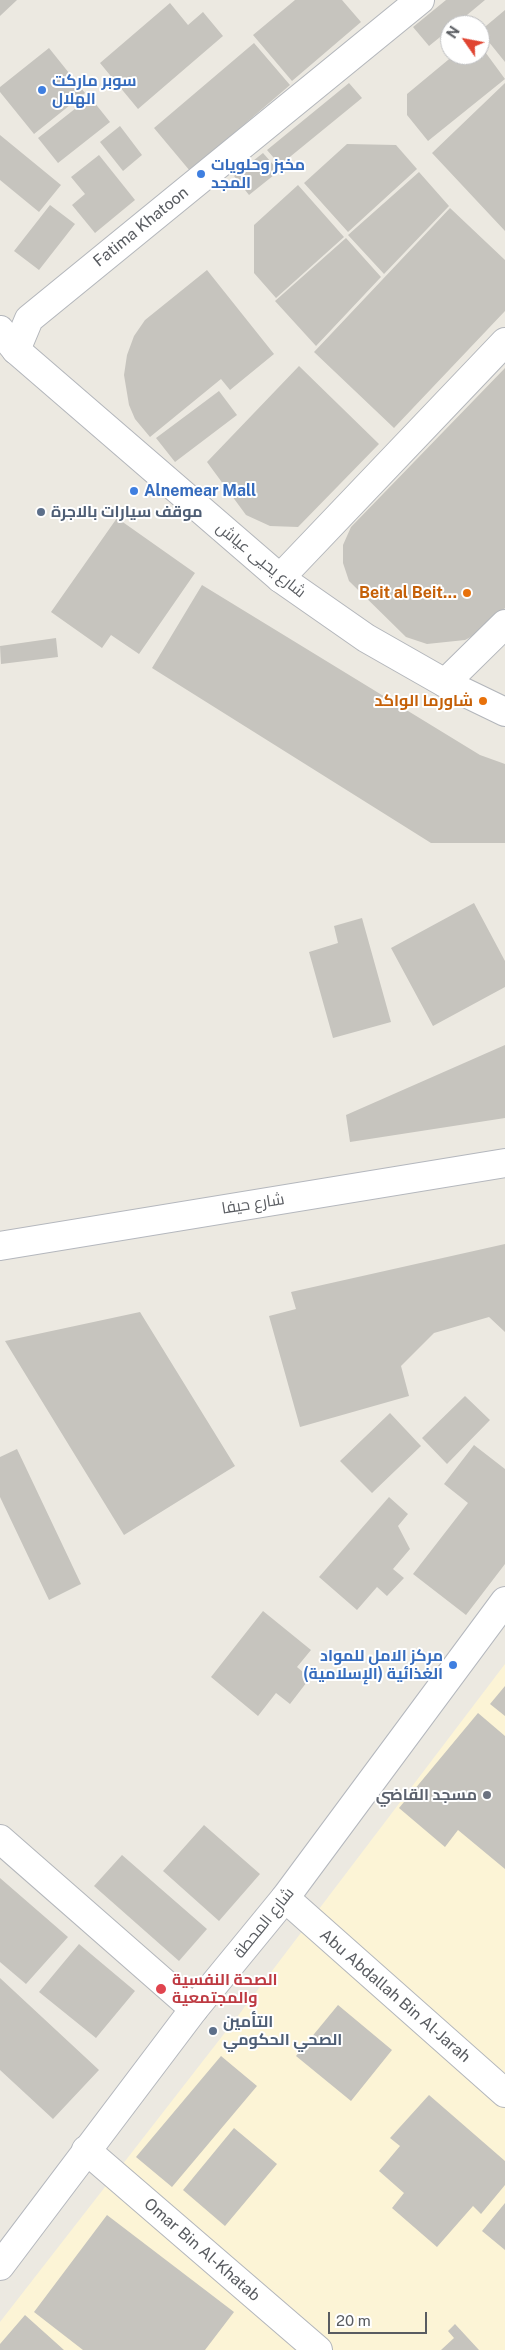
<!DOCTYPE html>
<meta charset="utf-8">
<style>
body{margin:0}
#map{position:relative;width:505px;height:2350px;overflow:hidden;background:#ece9e1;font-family:"Public Sans",sans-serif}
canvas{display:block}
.north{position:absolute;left:440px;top:15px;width:50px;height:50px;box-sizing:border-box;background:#fff;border:1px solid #bdbec0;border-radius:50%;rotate:303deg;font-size:14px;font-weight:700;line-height:20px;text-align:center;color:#595c61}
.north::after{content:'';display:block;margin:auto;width:18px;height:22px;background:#e04532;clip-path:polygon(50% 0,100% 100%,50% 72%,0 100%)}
.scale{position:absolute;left:328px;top:2312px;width:99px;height:22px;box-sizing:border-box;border:2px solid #595c61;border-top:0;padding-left:6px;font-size:15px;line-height:18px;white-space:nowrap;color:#595c61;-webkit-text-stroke:4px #fff;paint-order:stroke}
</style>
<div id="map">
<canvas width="505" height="2350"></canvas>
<div class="north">N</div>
<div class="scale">20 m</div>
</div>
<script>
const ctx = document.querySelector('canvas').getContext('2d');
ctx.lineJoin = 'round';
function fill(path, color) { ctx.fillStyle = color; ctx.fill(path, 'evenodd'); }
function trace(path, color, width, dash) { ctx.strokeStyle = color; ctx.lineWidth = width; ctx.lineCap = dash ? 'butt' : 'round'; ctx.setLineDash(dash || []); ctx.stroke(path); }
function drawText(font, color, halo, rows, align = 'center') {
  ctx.font = font + ' "Public Sans",Cairo,sans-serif'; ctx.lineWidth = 4; ctx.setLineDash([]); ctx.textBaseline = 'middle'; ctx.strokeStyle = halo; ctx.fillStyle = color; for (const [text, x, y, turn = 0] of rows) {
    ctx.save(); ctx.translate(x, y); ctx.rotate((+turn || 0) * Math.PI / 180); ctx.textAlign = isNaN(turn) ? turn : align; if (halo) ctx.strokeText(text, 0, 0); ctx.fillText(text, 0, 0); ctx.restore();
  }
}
fill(new Path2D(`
 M505 1664V2350H0V2322L234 2021Z`), '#fcf4d6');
fill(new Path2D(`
 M0 0H17L0 16Z
 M295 0H342L361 22 292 81 253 35Z
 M446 0H485L455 25H450V29L429 46 413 27Z
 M170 3 188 25 203 12 223 36 138 109 100 63Z
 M505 10V62L480 31Z
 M254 43 290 85 190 171 154 128Z
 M480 45 505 79 428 141 407 115V94L454 55H480Z
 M49 48 85 93 34 134 0 92V87Z
 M349 83 362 98 280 165 267 150Z
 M505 83V231L432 153Z
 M90 97 110 122 58 163 38 138Z
 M120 126 142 155 123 171 100 142Z
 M0 135 61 185 39 212 0 180Z
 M347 144 396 145 417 169 348 232 304 183Z
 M263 153 279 171 249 195 234 176Z
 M99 155 135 200 95 233 72 205 85 194 71 177Z
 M419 172 449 206 384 274 348 235Z
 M298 185 344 237 276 298 254 273V225Z
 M50 205 75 224 39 270 14 251Z
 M450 208 505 260V311L394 428 314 352Z
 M346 238 381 277 316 346 275 301Z
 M207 270 274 354 230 390 221 379 150 437 135 419 129 405 124 375 127 355 134 336 145 320Z
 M299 366 379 444 298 527 270 526 246 515 207 462Z
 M505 368V608L484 630 465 640 427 644 406 637 349 581 343 563V545L351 527Z
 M219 391 237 415 175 462 156 438Z
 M117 518 195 573 139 654 111 635 102 648 51 612Z
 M202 585 480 755 505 764V843H431L152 668Z
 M56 638 58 657 1 664 0 646Z
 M474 903 505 961V987L433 1026 391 948Z
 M362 918 391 1022 333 1038 309 952 338 943 334 926Z
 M505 1045V1118L350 1142 346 1115Z
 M505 1244V1332L489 1317 434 1333 401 1366 409 1396 300 1427 269 1316 296 1309 291 1292Z
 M140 1312 235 1466 124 1535 5 1341Z
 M465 1396 490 1420 447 1464 422 1438Z
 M390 1413 421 1446 372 1493 340 1461Z
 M474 1445 505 1469V1564L466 1615 413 1574 468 1503 444 1484Z
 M17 1449 81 1584 49 1600 0 1497V1457Z
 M389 1497 408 1514 398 1526 410 1549 393 1569 404 1578 387 1596 377 1587 357 1610 319 1577Z
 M263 1611 311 1650 297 1667 310 1678 290 1704 276 1693 258 1716 211 1677Z
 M505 1686V1716L490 1704Z
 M478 1713 505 1736V1869L458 1830 445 1847 399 1808Z
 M204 1825 260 1874 219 1921 163 1871Z
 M122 1855 207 1929 179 1961 94 1886Z
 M0 1878 68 1937 26 1984 0 1962Z
 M79 1944 135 1991 96 2038 39 1992Z
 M0 1978 99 2070 53 2119 0 2070Z
 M338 2005 392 2050 351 2101 296 2056Z
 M221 2056 257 2086 172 2187 136 2157Z
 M429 2095 505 2161V2185L481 2214 473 2206 437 2247 392 2208 404 2193 379 2171 400 2146 390 2138Z
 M234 2128 277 2164 225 2226 183 2190Z
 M505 2203V2250L482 2231Z
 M107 2215 234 2312 205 2350H83L34 2312Z
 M25 2315 64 2350H0V2344Z
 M455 2324 479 2350H441L454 2338 448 2331Z`), '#c6c4be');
const minor = new Path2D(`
 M16 350 29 319 420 0
 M280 578 505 342
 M445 683 505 624
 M0 1839 194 2009
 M285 1898 505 2093
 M86 2150 318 2350`);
const tertiary = new Path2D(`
 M0 330 16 350 280 578 366 638 445 683 505 712`);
const secondary = new Path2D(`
 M0 1246 505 1163
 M0 2266 194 2009 285 1898 505 1601`);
trace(minor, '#b3b6bb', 30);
trace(tertiary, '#b3b6bb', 30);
trace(secondary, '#b4b7bd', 30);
trace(minor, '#fff', 28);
trace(tertiary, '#fff', 28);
trace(secondary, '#fff', 28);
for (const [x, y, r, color] of [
 [42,90,5,"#3f7fe0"],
 [201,174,5,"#3f7fe0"],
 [134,491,5,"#3f7fe0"],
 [41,512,5,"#5c6f8a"],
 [467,593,5,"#e8710a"],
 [483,701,5,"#e8710a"],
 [453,1665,5,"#3f7fe0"],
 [487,1795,5,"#6b7280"],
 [161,1989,6,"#e0444e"],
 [213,2031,5,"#5c6f8a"]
]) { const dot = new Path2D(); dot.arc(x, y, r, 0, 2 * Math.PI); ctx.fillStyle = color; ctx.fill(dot); trace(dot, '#fff', 2); }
drawText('bold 16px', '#366cbe', '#fff', [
 ["سوبر ماركت",52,81],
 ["الهلال",52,99],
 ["مخبز وحلويات",211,165],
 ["المجد",211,183],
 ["Alnemear Mall",144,491],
 ["مركز الامل للمواد",443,1656,"right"],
 ["الغذائية (الإسلامية)",443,1674,"right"]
], 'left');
drawText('16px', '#595c61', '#fff', [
 ["Fatima Khatoon",141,227,-39],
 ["شارع يحيى عياش",261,560,39],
 ["شارع حيفا",253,1204,-9],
 ["شارع المحطة",264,1923,-51],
 ["Abu Abdallah Bin Al-Jarah",395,1996,41],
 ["Omar Bin Al-Khatab",202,2250,41]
]);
drawText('bold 16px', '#4e5e75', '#fff', [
 ["موقف سيارات بالاجرة",51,512],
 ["التأمين",223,2022],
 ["الصحي الحكومي",223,2040]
], 'left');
drawText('bold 16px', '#c56008', '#fff', [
 ["Beit al Beit...",457,593],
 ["شاورما الواكد",473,701]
], 'right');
drawText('bold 16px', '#5b616d', '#fff', [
 ["مسجد القاضي",477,1795]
], 'right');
drawText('bold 16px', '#be3a42', '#fff', [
 ["الصحة النفسية",172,1980],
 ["والمجتمعية",172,1998]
], 'left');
</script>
